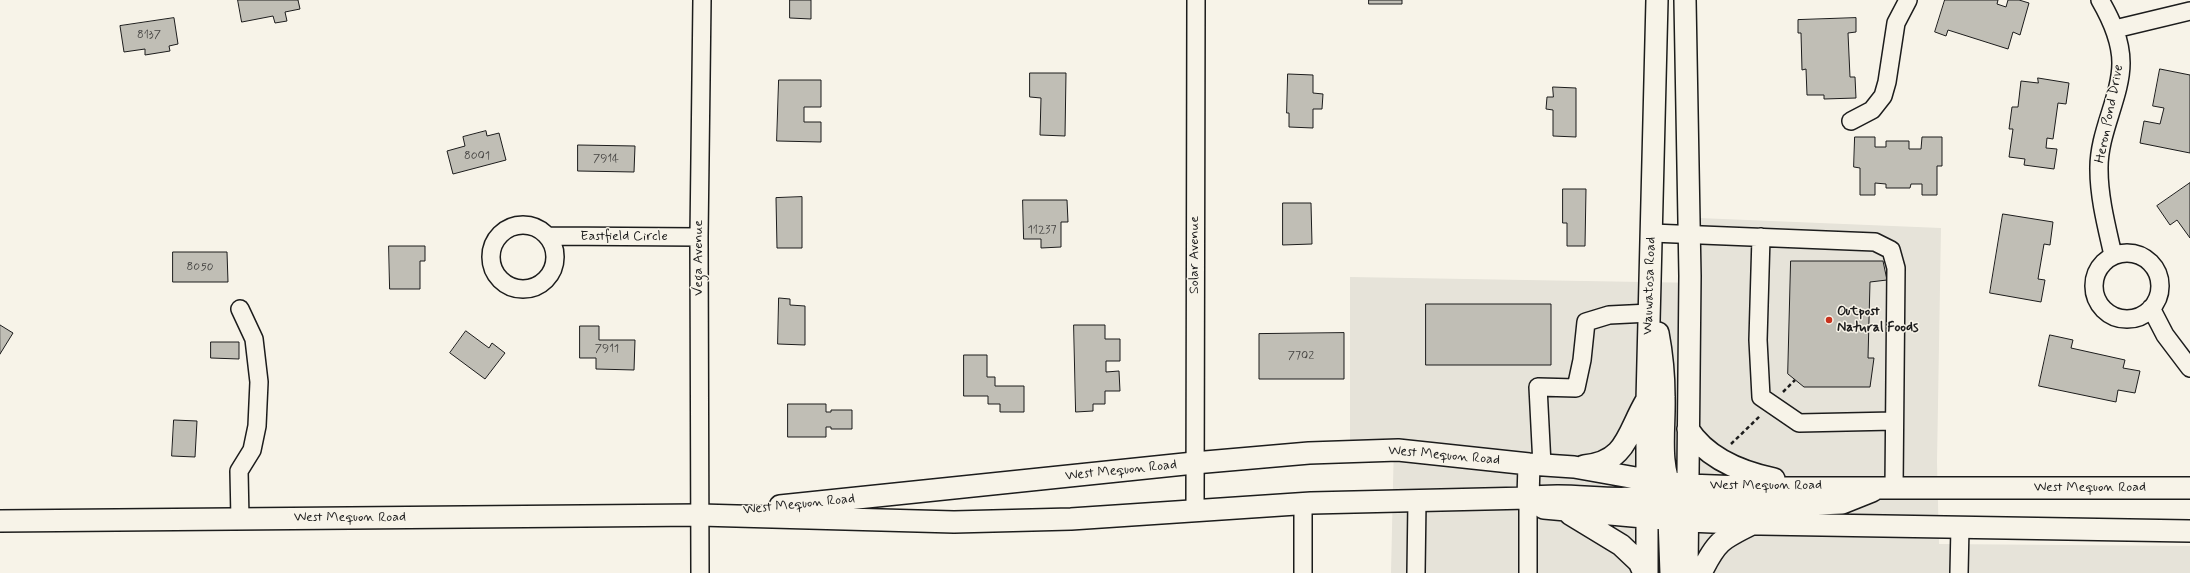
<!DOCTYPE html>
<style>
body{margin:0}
canvas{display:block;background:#f7f3e8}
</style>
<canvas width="2190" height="573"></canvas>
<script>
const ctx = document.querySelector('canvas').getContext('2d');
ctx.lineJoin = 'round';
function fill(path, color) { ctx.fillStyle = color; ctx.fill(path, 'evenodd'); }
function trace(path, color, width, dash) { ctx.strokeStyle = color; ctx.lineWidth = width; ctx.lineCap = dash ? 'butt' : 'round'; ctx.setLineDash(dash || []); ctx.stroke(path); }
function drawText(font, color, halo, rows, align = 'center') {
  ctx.font = font + ' Mynerve,sans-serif'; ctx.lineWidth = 3; ctx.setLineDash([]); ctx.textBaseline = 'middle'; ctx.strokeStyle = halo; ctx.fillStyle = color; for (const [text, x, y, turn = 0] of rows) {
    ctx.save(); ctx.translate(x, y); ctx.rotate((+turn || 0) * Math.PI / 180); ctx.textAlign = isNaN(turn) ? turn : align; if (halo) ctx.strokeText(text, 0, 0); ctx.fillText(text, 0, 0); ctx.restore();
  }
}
fill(new Path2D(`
 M1699 218 1941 228 1937 462 1939 544 2190 546V573H1391L1394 441 1350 442V277L1702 283Z`), '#e6e3d9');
const building = new Path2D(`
 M238 0H298L300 9 285 12 287 21 275 23 273 16 242 22Z
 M790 0H811V19L790 18Z
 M1369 0H1402V4H1369Z
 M1945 0H1998L1997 4 2006 7 2008 0H2019L2029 3 2020 35 2013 32 2008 49 1948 30 1946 36 1935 32Z
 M174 18 178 44 169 46 170 51 145 55V49L124 52 120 26Z
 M1856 18V32L1848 33 1850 77H1855L1856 98 1824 99V95H1807L1806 69 1802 70 1801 33H1798V20Z
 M2160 69 2190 75V153L2140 143 2144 121 2160 124 2164 108 2153 106Z
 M1030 73H1066L1065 136 1040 135 1041 98 1030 97Z
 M1288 74 1313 75V93L1323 94 1322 109H1313V128L1289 127V113H1287Z
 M2038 78 2069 83 2066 104 2058 103 2053 139 2047 138 2046 148 2057 149 2054 169 2024 165 2025 159 2009 157 2013 129H2009L2012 107H2018L2021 81 2038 83Z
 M779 80H821V107H804V122H821V142L777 141Z
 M1553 87 1576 88V137L1553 136V110L1546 109 1547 97H1553Z
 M486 131 487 136 499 133 506 160 453 174 447 151 465 146 463 137Z
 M1855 137H1875V147H1886V141H1909V149H1921L1922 137H1942V166H1937V195H1922V184H1911L1910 188H1886V184L1875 183V195H1860V168L1854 167Z
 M578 145 635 146 634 172 578 171Z
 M2190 183V238L2177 220 2170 225 2157 206Z
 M1563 189H1586L1585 246H1567V223H1563Z
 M802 197V248H777L776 198Z
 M1023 200H1067L1068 222H1061V247L1041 248V239H1024Z
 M1283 203H1311L1312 244 1283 245Z
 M2003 214 2053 222 2050 245 2044 244 2038 279 2045 280 2041 302 1990 293Z
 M389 246H425V261H420V289H390Z
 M173 252H227L228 282H173Z
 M1791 261H1883L1887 280 1870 282 1868 358H1874L1870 387H1804L1788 374Z
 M779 298 790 299V305L805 306V345L778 344Z
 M1426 304H1551V365H1426Z
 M0 325 13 333 0 354Z
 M1074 325H1105V339H1120V361H1106V372L1119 371 1120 391H1105V404H1093V411L1076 412Z
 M580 326H599V340H635L634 370 596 369V358H580Z
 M466 331 489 348 492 343 505 353 485 379 450 353Z
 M1344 333V379H1259V334Z
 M2050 335 2073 340 2071 348 2125 360 2123 368 2140 371 2135 393 2118 390 2116 402 2039 386Z
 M211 342H239V359L211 358Z
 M964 355H987V377H995V386H1024V412H1000V404H988V396H964Z
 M788 404H826V412H831V410H852V429H831V427H826V437H788Z
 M174 420 197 421 195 457 172 456Z`);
fill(building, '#c0beb5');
trace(building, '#1c1c1c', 1);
const minor = new Path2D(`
 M2100 0C2111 19 2121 40 2121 63 2121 97 2098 133 2099 170 2099 198 2107 228 2113 255
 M2115 29 2190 11
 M1851 121 1872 110 1883 96 1887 82 1896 23 1908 0
 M491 257a32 32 0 1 1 64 0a32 32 0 1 1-64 0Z
 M1652 233 1875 242 1891 250 1896 268 1894 487
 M549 236 699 237
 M1761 237 1758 340 1761 397 1799 423 1894 421
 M2094 286a33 33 0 1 1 66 0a33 33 0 1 1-66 0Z
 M2151 308 2165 335 2190 368
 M1542 465 1538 387 1576 388 1582 360 1586 322 1609 315 1650 313
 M1303 504V573
 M1195 511 1196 0
 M240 519 239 471 252 450 257 426 259 382 254 339 240 309
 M700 573 699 237 702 0
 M1416 573 1417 501
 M1528 573V498
 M1959 573 1960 527`);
const major = new Path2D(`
 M1685 0 1690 276 1687 573
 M1658 333C1662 354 1664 375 1664 397 1665 429 1658 464 1673 493
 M1688 429C1707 459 1741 472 1774 479
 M1529 464 1528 498C1572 491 1617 505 1661 494
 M1584 466C1627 462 1627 433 1646 401
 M780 506 1194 463 1309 453 1398 450 1529 464 1574 467 1647 480 1688 485 1768 488H2190
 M1674 506 1688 501 1793 505 1842 503 1872 491
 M1664 507 1669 519 1671 573
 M1570 514 1621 545 1639 562 1644 573
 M0 521 700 515 954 522 1071 519 1311 503 1528 498 1544 508 1688 521 1761 524 2190 531
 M1647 573V401L1657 0
 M1701 573C1716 542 1721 539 1752 524`);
trace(minor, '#1c1c1c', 20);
trace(major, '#1c1c1c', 24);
trace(new Path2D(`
 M1783 392 1795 380
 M1731 444 1760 416`), '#1c1c1c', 2.5, [4, 3]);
trace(minor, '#f7f3e8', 17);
trace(major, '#f7f3e8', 21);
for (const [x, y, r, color] of [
 [1829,320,4,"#c8321e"]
]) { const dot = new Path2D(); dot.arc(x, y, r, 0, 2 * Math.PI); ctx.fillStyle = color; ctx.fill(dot); trace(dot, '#f7f3e8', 1.5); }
drawText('12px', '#454442', null, [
 ["8137",149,35],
 ["8001",477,156],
 ["7914",606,159],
 ["11237",1042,230],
 ["8050",200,267],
 ["7911",607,349],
 ["7702",1301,356]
]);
drawText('14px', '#1c1c1c', '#f7f3e8', [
 ["Heron Pond Drive",2110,114,-79],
 ["Eastfield Circle",624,237],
 ["Solar Avenue",1195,255,-90],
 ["Vega Avenue",699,258,-90],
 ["Wauwatosa Road",1650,286,-88],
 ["West Mequon Road",1444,456,5],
 ["West Mequon Road",1121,471,-6],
 ["West Mequon Road",1766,486],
 ["West Mequon Road",2090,488],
 ["West Mequon Road",799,505,-6],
 ["West Mequon Road",350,518]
]);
drawText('bold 14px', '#1c1c1c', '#f7f3e8', [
 ["Outpost",1837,312],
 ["Natural Foods",1837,328]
], 'left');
</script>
